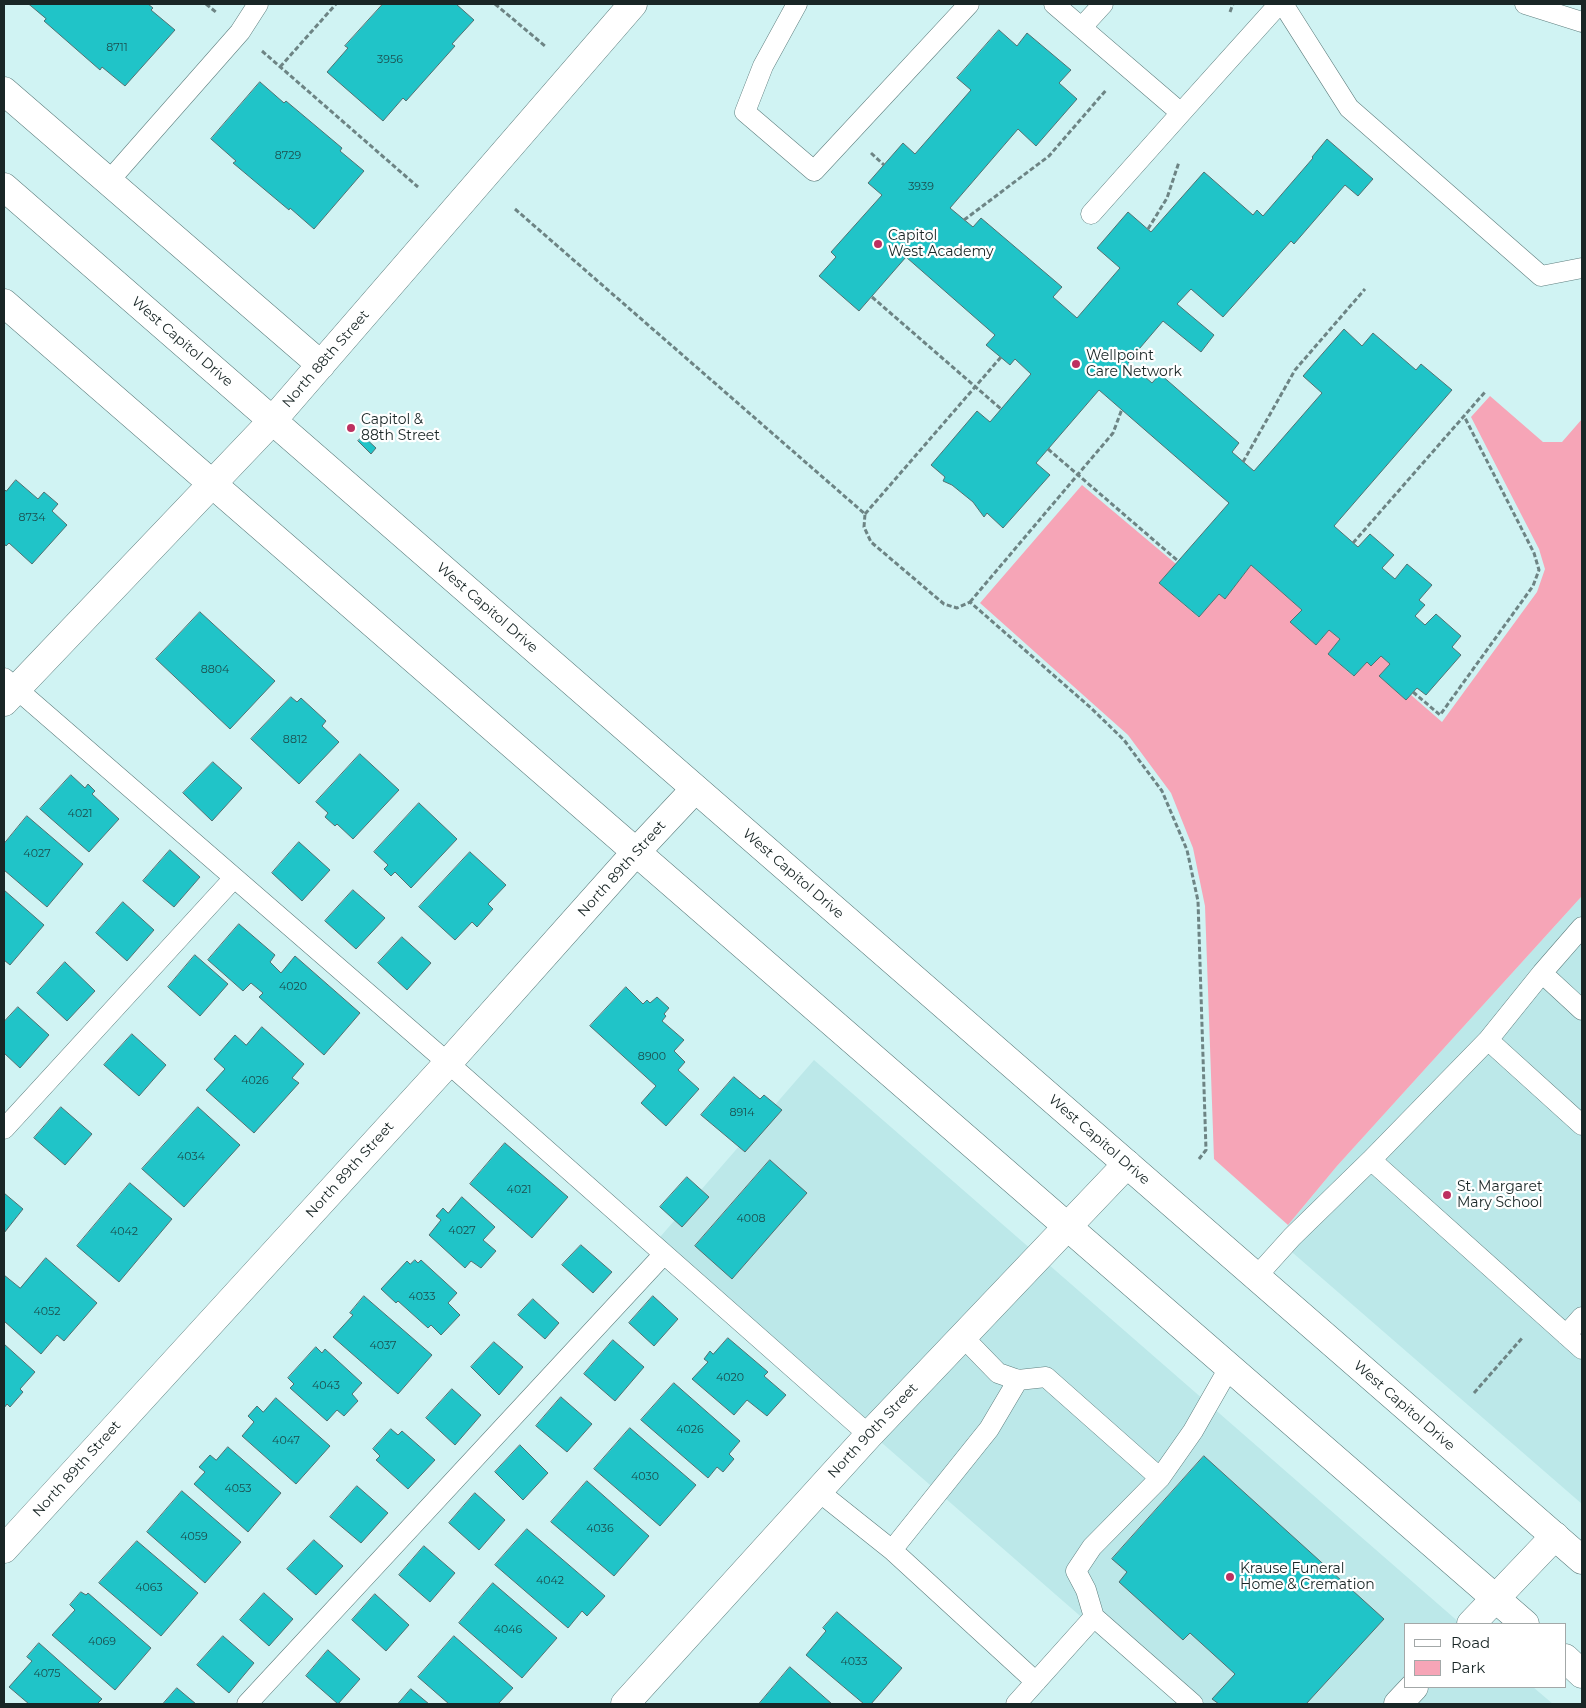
<!DOCTYPE html>
<style>
body{margin:0}
#map{position:relative;width:1586px;height:1708px;overflow:hidden;background:#d0f3f3;font-family:Montserrat,sans-serif}
canvas{display:block}
.frame{position:absolute;inset:0;border:5px solid #192626;pointer-events:none}
.legend{position:absolute;left:1404px;top:1623px;width:162px;height:65px;box-sizing:border-box;background:#fff;border:1px solid #a3a8a8;margin:0;padding:6px 9px;list-style:none;font-size:15px;color:#192626}
.legend li{display:flex;align-items:center;gap:10px;height:25px}
.legend b{width:25px;border:1px solid #a3a8a8}
</style>
<div id="map">
<canvas width="1586" height="1708"></canvas>
<div class="frame"></div>
<ul class="legend">
<li><b style="height:6px;background:#fff"></b>Road</li>
<li><b style="height:14px;background:#f6a5b7"></b>Park</li>
</ul>
</div>
<script>
const ctx = document.querySelector('canvas').getContext('2d');
ctx.lineJoin = 'round';
function fill(path, color) { ctx.fillStyle = color; ctx.fill(path, 'evenodd'); }
function trace(path, color, width, dash) { ctx.strokeStyle = color; ctx.lineWidth = width; ctx.lineCap = dash ? 'butt' : 'round'; ctx.setLineDash(dash || []); ctx.stroke(path); }
function drawText(font, color, halo, rows, align = 'center') {
  ctx.font = font + ' Montserrat,sans-serif'; ctx.lineWidth = 4.5; ctx.setLineDash([]); ctx.textBaseline = 'middle'; ctx.strokeStyle = halo; ctx.fillStyle = color; for (const [text, x, y, turn = 0] of rows) {
    ctx.save(); ctx.translate(x, y); ctx.rotate((+turn || 0) * Math.PI / 180); ctx.textAlign = isNaN(turn) ? turn : align; if (halo) ctx.strokeText(text, 0, 0); ctx.fillText(text, 0, 0); ctx.restore();
  }
}
fill(new Path2D(`
 M1582 896V1504L1278 1240 1288 1225 1337 1166Z
 M814 1060 1461 1624H1405V1687H1533L1553 1704H1181L654 1244Z`), '#bce8e9');
fill(new Path2D(`
 M1490 396 1543 442H1562L1582 419V896L1337 1166 1288 1225 1214 1159 1205 906 1193 848 1171 793 1128 735 980 603 1082 485 1176 564 1159 583 1198 617 1219 594 1225 599 1251 565 1302 610 1291 622 1316 645 1329 630 1340 639 1328 654 1353 676 1367 662 1371 666 1381 656 1390 664 1379 676 1406 700 1411 695 1442 722 1537 592 1545 569 1539 549 1471 417Z`), '#f6a5b7');
const building = new Path2D(`
 M29 4H148L153 8 151 10 175 30 125 86 102 67 100 70 44 21 46 19Z
 M383 4H456L474 20 452 44 455 46 406 101 403 98 383 121 327 72 348 48 345 46Z
 M999 30 1017 46 1027 33 1071 70 1059 83 1077 99 1036 146 1018 129 950 208 973 227 981 218 1062 287 1053 297 1077 318 1120 268 1097 248 1128 212 1151 232 1204 172 1253 215 1257 210 1263 216 1313 158 1312 157 1327 139 1373 179 1358 196 1345 185 1294 244 1291 241 1223 317 1191 289 1177 304 1214 335 1201 352 1163 321 1128 362 1152 383 1160 374 1239 443 1232 452 1254 471 1322 393 1303 376 1344 329 1362 346 1373 333 1416 370 1421 364 1452 390 1334 526 1358 547 1370 534 1394 555 1382 568 1395 579 1407 564 1432 585 1419 600 1425 605 1415 616 1425 625 1436 614 1461 636 1452 647 1461 655 1426 695 1417 688 1406 700 1379 676 1390 664 1381 656 1371 666 1367 662 1354 676 1328 654 1340 639 1329 630 1316 645 1290 622 1302 610 1251 565 1225 599 1219 594 1199 617 1159 583 1229 503 1099 390 1036 463 1050 475 1003 528 987 513 984 517 973 502 952 485 943 481 945 477 931 465 977 411 990 422 1031 374 1015 359 1010 365 986 345 995 335 906 257 859 311 819 276 836 257 831 252 882 195 868 183 903 143 915 154 971 90 957 78Z
 M260 82 284 103 286 101 342 148 340 151 364 171 314 229 290 208 289 210 233 163 236 161 211 139Z
 M363 436 376 448 371 454 358 441Z
 M16 480 38 499 44 492 58 504 52 511 67 525 32 564 9 543 6 546 4 543V489L6 491Z
 M200 612 275 681 230 729 156 659Z
 M291 697 297 702 301 698 326 721 322 726 339 742 299 784 251 739Z
 M360 754 399 790 353 839 337 824 335 826 325 817 328 813 316 802Z
 M213 762 242 788 212 821 183 793Z
 M71 775 85 788 88 784 95 791 92 794 119 819 89 852 40 809Z
 M419 803 457 839 411 888 395 872 391 876 384 869 388 865 374 852Z
 M27 816 83 864 47 907 4 870V844Z
 M299 842 330 870 302 901 272 873Z
 M170 850 200 877 174 907 143 881Z
 M470 852 506 885 488 904 493 909 477 927 472 922 455 940 419 907Z
 M4 890 44 925 10 965 4 960Z
 M353 890 385 918 356 949 325 921Z
 M123 902 154 930 127 961 96 933Z
 M239 924 275 955 270 962 281 973 295 956 360 1013 324 1055 259 997 263 993 251 983 243 991 208 960Z
 M402 937 431 963 407 990 378 963Z
 M195 955 228 984 200 1016 168 987Z
 M65 962 95 991 67 1021 37 993Z
 M626 987 643 1004 647 1000 650 1003 657 997 669 1008 664 1014 666 1016 662 1021 684 1040 674 1051 685 1062 678 1070 699 1089 666 1126 641 1103 656 1086 590 1026Z
 M18 1007 49 1035 20 1068 4 1053V1022Z
 M262 1027 304 1064 292 1078 299 1083 254 1133 206 1090 225 1069 214 1059 235 1035 246 1045Z
 M132 1034 166 1065 139 1096 104 1065Z
 M734 1077 760 1099 764 1095 782 1110 745 1152 701 1115Z
 M61 1107 92 1134 65 1165 34 1138Z
 M198 1107 240 1145 184 1207 142 1169Z
 M505 1143 568 1197 532 1238 470 1184Z
 M770 1160 807 1193 732 1279 695 1246Z
 M687 1177 709 1197 682 1227 660 1207Z
 M130 1183 172 1219 119 1282 77 1246Z
 M4 1193 23 1209 4 1233Z
 M462 1197 495 1227 483 1240 496 1251 481 1268 471 1261 465 1268 429 1235 441 1220 436 1216 443 1208 448 1213Z
 M581 1245 612 1272 593 1293 562 1265Z
 M46 1258 97 1303 64 1341 57 1335 41 1354 4 1321V1275L20 1288Z
 M415 1260 418 1263 421 1260 457 1293 448 1303 460 1315 441 1335 431 1325 428 1328 398 1301 396 1303 381 1289 407 1261 410 1264Z
 M364 1296 432 1355 398 1394 333 1337 353 1315 350 1313Z
 M653 1296 678 1319 654 1346 629 1323Z
 M533 1299 559 1323 545 1339 518 1315Z
 M728 1338 768 1372 764 1376 786 1395 767 1416 747 1400 734 1415 692 1379 708 1362 704 1359 710 1351 713 1354Z
 M613 1340 644 1367 615 1401 584 1374Z
 M494 1342 523 1367 499 1395 471 1367Z
 M4 1344 35 1372 20 1389 23 1392 10 1407 7 1404 4 1408Z
 M316 1347 322 1353 325 1349 362 1383 352 1394 358 1401 344 1416 337 1410 327 1421 290 1388 294 1384 288 1378Z
 M674 1383 740 1441 729 1454 734 1459 723 1472 717 1467 708 1478 641 1420Z
 M452 1389 481 1415 455 1445 426 1418Z
 M561 1397 592 1424 567 1452 536 1426Z
 M276 1398 330 1446 296 1484 242 1436 254 1422 248 1416 257 1406 263 1412Z
 M630 1428 696 1485 660 1526 594 1469Z
 M391 1429 398 1435 402 1431 435 1460 408 1489 376 1460 380 1456 373 1449Z
 M520 1445 548 1473 523 1500 495 1472Z
 M228 1447 281 1493 248 1532 194 1484 205 1472 199 1467 210 1455 216 1460Z
 M1204 1456 1384 1619 1306 1704H1219L1212 1699 1235 1674 1190 1633 1183 1640 1119 1582 1127 1572 1112 1559Z
 M587 1481 649 1536 614 1576 551 1522Z
 M357 1486 388 1513 361 1543 330 1517Z
 M182 1491 241 1542 205 1583 147 1532Z
 M475 1493 505 1520 479 1550 449 1523Z
 M527 1529 605 1596 587 1616 582 1611 568 1628 495 1565Z
 M314 1540 343 1566 316 1595 287 1569Z
 M137 1541 198 1593 161 1636 99 1583Z
 M424 1546 455 1573 430 1602 399 1575Z
 M493 1583 557 1638 522 1678 459 1623Z
 M81 1592 86 1595 88 1593 151 1648 115 1690 52 1635 75 1610 70 1605Z
 M264 1593 293 1619 269 1646 240 1620Z
 M375 1594 409 1625 386 1651 352 1620Z
 M837 1612 902 1668 871 1704H864L806 1655 826 1631 823 1628Z
 M223 1636 254 1663 229 1693 197 1665Z
 M454 1636 513 1688 498 1704H449L418 1677Z
 M39 1643 102 1699 97 1704H29L9 1687 32 1661 27 1657Z
 M328 1650 360 1679 338 1704 306 1676Z
 M790 1667 832 1704H759Z
 M177 1688 196 1704H163Z
 M411 1689 429 1704H398Z`);
fill(building, '#20c4c8');
trace(building, '#527172', 1);
const lane = new Path2D(`
 M797 4 763 66 745 112 814 171 969 4
 M1054 4 1181 113 1279 4
 M1283 4 1349 108 1541 276 1582 268
 M1525 4 1582 22
 M1082 27 1103 4
 M108 182 240 32 258 4
 M1091 214 1181 113
 M4 678 448 1063 869 1435
 M1582 927 1542 973 1582 1010
 M1488 1040 1582 1125
 M4 1129 234 878
 M1371 1160 1488 1040 1542 973
 M1256 1277 1292 1237 1371 1160 1582 1349
 M1566 1335 1582 1317
 M962 1336 998 1373 1018 1380 1046 1377 1160 1478
 M818 1491 892 1550 989 1429 1018 1380
 M892 1550 1036 1682
 M1094 1617 1086 1590 1076 1571 1092 1547 1160 1478 1193 1431 1229 1368
 M247 1704 664 1254
 M1016 1704 1094 1617 1193 1704`);
const street = new Path2D(`
 M4 91 321 365
 M4 702 272 421 633 4
 M4 1549 448 1063 636 852 695 789
 M1471 1624 1555 1536
 M625 1704 869 1435 1127 1164
 M1398 1704 1414 1687`);
const primary = new Path2D(`
 M4 187 1582 1560
 M4 303 1525 1624
 M1565 1658 1582 1674`);
trace(lane, '#5e7e7e', 21);
trace(street, '#5e7e7e', 29);
trace(primary, '#5e7e7e', 29);
trace(new Path2D(`
 M206 4 217 13
 M495 4 545 46
 M1230 12 1233 4
 M262 51 418 187
 M280 67 336 4
 M871 153 884 165
 M515 209 865 514 864 527 871 542 944 604 957 608 970 602 1091 708 1124 740 1162 791 1187 850 1198 901 1206 1150 1199 1159
 M964 220 1049 156 1107 89
 M1148 229 1167 198 1179 162
 M872 297 1001 409
 M1048 449 1178 561
 M1243 462 1295 370 1365 289
 M865 514 1001 357
 M1353 543 1485 392
 M970 602 1113 433 1122 409
 M1413 692 1440 715 1533 586 1539 570 1534 553 1464 416
 M1474 1393 1523 1337`), '#6d8484', 3, [5, 2.5]);
trace(lane, '#fff', 20);
trace(street, '#fff', 28);
trace(primary, '#fff', 28);
for (const [x, y, r, color] of [
 [878,244,5,"#bd3060"],
 [1076,364,5,"#bd3060"],
 [351,428,5,"#bd3060"],
 [1447,1195,5,"#bd3060"],
 [1230,1577,5,"#bd3060"]
]) { const dot = new Path2D(); dot.arc(x, y, r, 0, 2 * Math.PI); ctx.fillStyle = color; ctx.fill(dot); trace(dot, '#fff', 2); }
drawText('11px', '#1b4e4e', null, [
 ["8711",117,48],
 ["3956",390,60],
 ["8729",288,156],
 ["3939",921,187],
 ["8734",32,518],
 ["8804",215,670],
 ["8812",295,740],
 ["4021",80,814],
 ["4027",37,854],
 ["4020",293,987],
 ["8900",652,1057],
 ["4026",255,1081],
 ["8914",742,1113],
 ["4034",191,1157],
 ["4021",519,1190],
 ["4008",751,1219],
 ["4027",462,1231],
 ["4042",124,1232],
 ["4033",422,1297],
 ["4052",47,1312],
 ["4037",383,1346],
 ["4020",730,1378],
 ["4043",326,1386],
 ["4026",690,1430],
 ["4047",286,1441],
 ["4030",645,1477],
 ["4053",238,1489],
 ["4036",600,1529],
 ["4059",194,1537],
 ["4042",550,1581],
 ["4063",149,1588],
 ["4046",508,1630],
 ["4069",102,1642],
 ["4033",854,1662],
 ["4075",47,1674]
]);
drawText('14px', '#192626', '#fff', [
 ["Capitol",888,236],
 ["West Academy",888,252],
 ["Wellpoint",1086,356],
 ["Care Network",1086,372],
 ["Capitol &",361,420],
 ["88th Street",361,436],
 ["St. Margaret",1457,1187],
 ["Mary School",1457,1203],
 ["Krause Funeral",1240,1569],
 ["Home & Cremation",1240,1585]
], 'left');
drawText('14px', '#192626', '#fff', [
 ["West Capitol Drive",182,342,41],
 ["North 88th Street",326,359,-49],
 ["West Capitol Drive",487,608,41],
 ["North 89th Street",622,869,-48],
 ["West Capitol Drive",793,874,41],
 ["West Capitol Drive",1099,1140,41],
 ["North 89th Street",350,1170,-48],
 ["West Capitol Drive",1404,1406,41],
 ["North 90th Street",873,1431,-47],
 ["North 89th Street",77,1469,-48]
]);
</script>
